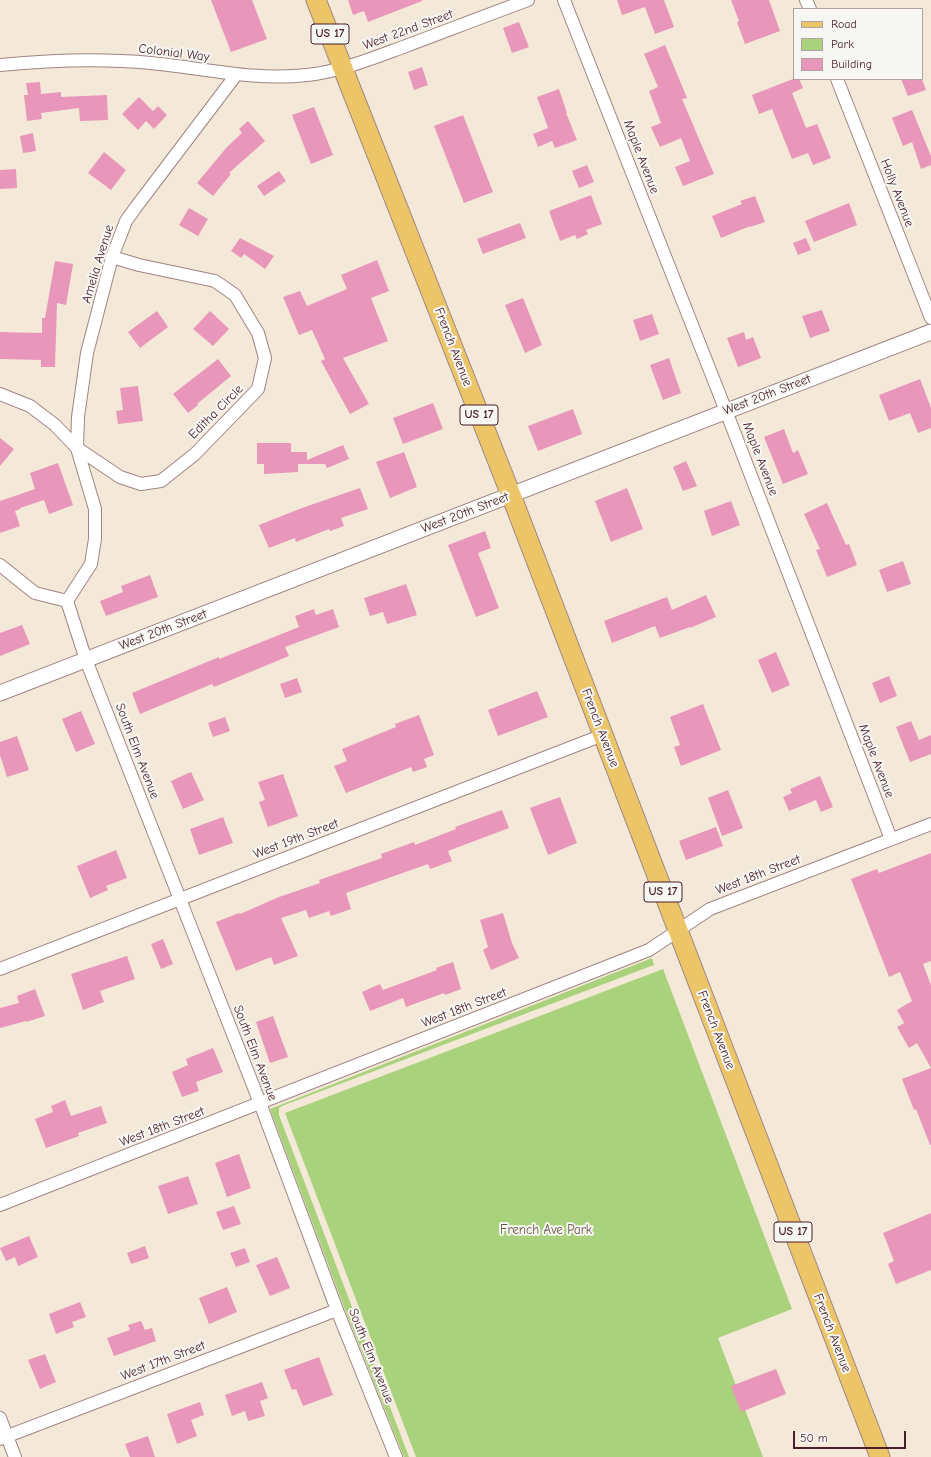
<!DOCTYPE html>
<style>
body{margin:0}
#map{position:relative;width:931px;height:1457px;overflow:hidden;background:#f4e9d9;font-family:"Comic Neue",sans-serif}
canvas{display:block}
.legend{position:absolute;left:793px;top:8px;width:130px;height:72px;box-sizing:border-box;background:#f6f6f2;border:1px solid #b1a0a2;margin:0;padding:5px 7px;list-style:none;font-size:12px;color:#4a1f2b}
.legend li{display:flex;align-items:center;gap:8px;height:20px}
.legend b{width:20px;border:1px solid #b1a0a2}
.scale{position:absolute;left:793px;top:1431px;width:113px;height:18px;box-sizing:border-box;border:2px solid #4a1f2b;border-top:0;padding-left:5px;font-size:12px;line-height:14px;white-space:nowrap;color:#4a1f2b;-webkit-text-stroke:3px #f6f6f2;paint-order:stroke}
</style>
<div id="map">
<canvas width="931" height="1457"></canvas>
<ul class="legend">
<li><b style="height:5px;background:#ecc569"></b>Road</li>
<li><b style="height:11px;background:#aad27c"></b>Park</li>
<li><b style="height:11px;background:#e896b9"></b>Building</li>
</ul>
<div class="scale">50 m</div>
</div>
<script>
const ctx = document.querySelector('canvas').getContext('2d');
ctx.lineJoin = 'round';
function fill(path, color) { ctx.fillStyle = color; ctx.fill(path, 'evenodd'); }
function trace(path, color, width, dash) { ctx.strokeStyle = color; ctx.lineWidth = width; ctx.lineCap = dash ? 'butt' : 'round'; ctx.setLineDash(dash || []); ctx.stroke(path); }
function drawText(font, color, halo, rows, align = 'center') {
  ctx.font = font + ' "Comic Neue",sans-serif'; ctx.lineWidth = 4; ctx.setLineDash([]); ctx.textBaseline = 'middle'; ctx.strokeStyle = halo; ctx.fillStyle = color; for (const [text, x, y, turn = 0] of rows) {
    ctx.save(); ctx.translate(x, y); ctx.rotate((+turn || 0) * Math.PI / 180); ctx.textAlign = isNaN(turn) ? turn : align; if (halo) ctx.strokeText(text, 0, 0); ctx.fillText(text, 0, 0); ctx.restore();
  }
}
fill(new Path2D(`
 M652 958 654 965 282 1106 279 1108V1115L409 1457H404L344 1307 270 1109Z
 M663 969 792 1309 718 1338 763 1457H416L285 1113Z`), '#aad27c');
fill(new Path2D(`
 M211 0H252L267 39 231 52Z
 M348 0H422V1L368 22 364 11 353 15Z
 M617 0H664L674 27 655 34 645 7 622 15Z
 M731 0H769L780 31 745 44 737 22 739 21Z
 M519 22 529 47 512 53 503 28Z
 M665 45 687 98 682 99 714 174 683 186 675 167 690 161 681 138 660 147 651 127 661 123 649 91 658 87 644 54Z
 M422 67 428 85 414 90 408 72Z
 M793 79H799L803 88 792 93 806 128 817 124 831 158 813 165 808 153 792 159 772 109 759 114 752 95Z
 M901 79H922L926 90 908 96Z
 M40 82 41 94 61 92V97L107 95 108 120 80 121 79 108 41 113 42 119 27 121 24 95H28L26 83Z
 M559 89 567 113H566L577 140 555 148 552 141 538 147 533 134 548 128 537 97Z
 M139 97 153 111 158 106 167 115 154 129 146 121 138 130 122 114Z
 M314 107 333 155 311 164 292 115Z
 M912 110 931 156V165L921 169 912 142 903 146 892 118Z
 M463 115 493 192 464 203 434 126Z
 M248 121 265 141 229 173 231 174 213 196 197 183 227 147 242 133 239 129Z
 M33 133 36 151 23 153 20 136Z
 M104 152 126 170 111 190 88 173Z
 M587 165 594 182 579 188 572 171Z
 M16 169 17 188 0 189V170Z
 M279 171 286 181 264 196 257 186Z
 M591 195 602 224 586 230 588 234 577 239 575 235 560 241 549 211Z
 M755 196 765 222 750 227V226L721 238 712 216 742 204 740 201Z
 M849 203 857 225 814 242 805 221Z
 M189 208 208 219 198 236 179 225Z
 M520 223 526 238 483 254 477 239Z
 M240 238 274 256 265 269 244 254 241 258 231 251Z
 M806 238 811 250 798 255 793 243Z
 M377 260 389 291 371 298 388 341 343 358 369 404 350 414 321 361 325 359 312 330 299 335 283 297 300 291 307 306 347 289 341 275Z
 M55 261 73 264 66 305 57 303 55 367H41V360L0 359V332L42 333V318H45Z
 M523 298 542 345 525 353 505 305Z
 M822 310 830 331 810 338 802 316Z
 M157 311 168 327 140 348 128 332Z
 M210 311 229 329 213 346 193 329Z
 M652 314 659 334 640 341 633 320Z
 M744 332 746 340 753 337 761 358 738 367 727 338Z
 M669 358 681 393 663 400 650 365Z
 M218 359 231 376 197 404 198 405 188 413 173 394Z
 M920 379 931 408V428L918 433 910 413 889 421 879 395Z
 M138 386 143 421 118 424 116 411 123 410 120 388Z
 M433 403 443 429 403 444 393 418Z
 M573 409 582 434 538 451 528 426Z
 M784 429 793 453 798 450 808 474 783 484 764 437Z
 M0 438 14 449 0 466Z
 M257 443H291V452H307V460L343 445 349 459 327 468 325 464H298V472L264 474V464H257Z
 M404 452 417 487 390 498 376 462Z
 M686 461 697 486 683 491 673 467Z
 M58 463 73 505 49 514 44 500 20 508V509L15 511 20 526 0 533V501L35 489 30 473Z
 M360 488 368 509 341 518 344 526 330 531 329 529 296 542 295 538 269 548 259 525 302 508Z
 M627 488 643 529 611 542 595 501Z
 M731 501 740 525 712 536 704 511Z
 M827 503 846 545 849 544 857 565 827 577 816 550 820 549 804 514Z
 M485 531 491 548 478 553 499 608 476 617 448 545Z
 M903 561 911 584 887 592 879 570Z
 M150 575 158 597 106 616 100 601 123 592 121 586Z
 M406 584 417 615 387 624 383 612 370 616 364 598Z
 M706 595 716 617 690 628V627L660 638 655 626 612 643 604 621 667 597 672 610Z
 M314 609 316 615 333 609 339 627 285 647 289 656 214 687 212 684 140 714 132 693 219 657V659L299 627 295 616Z
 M22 625 30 644 0 656V633Z
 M776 652 790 685 772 693 758 660Z
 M889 676 897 696 880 703 872 683Z
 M297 678 302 692 285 698 280 684Z
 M537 691 548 717 498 736 488 710Z
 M703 704 721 750 681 766 674 747 680 745 670 717Z
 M81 711 95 744 76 752 62 719Z
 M419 715 434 755 424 759 427 767 413 772 411 767 346 793 334 766 347 761 342 749 396 727 395 724Z
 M225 717 230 731 213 737 208 723Z
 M911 721 919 740 931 735V754L910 762 896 727Z
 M17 736 29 770 7 777 0 755V742Z
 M191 772 204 800 183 809 171 781Z
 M283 774 298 816 268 827 259 802 265 800 258 782Z
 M820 776 833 807 821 812 816 800 789 811 783 797 792 793 790 789Z
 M728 790 743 828 722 836 708 798Z
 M560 797 577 843 548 855 530 808Z
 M502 810 509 828 448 851 452 861 430 869 428 864 346 893 351 909 331 916 329 911 309 918 306 910 281 918 298 956 274 965 271 957 236 971 216 922 239 913 240 914 279 897 320 883 319 880 382 858 381 854 414 842 415 845 456 829 455 827Z
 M223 817 233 843 199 855 190 829Z
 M716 827 723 846 686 860 679 841Z
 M116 850 127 878 106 886 108 890 90 898 77 866Z
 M931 853V961L923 964 931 985V1068L917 1043 909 1048 897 1027 904 1023 897 1010 912 1001 900 972 889 977 851 879 877 869 879 873Z
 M503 913 512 943 519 958 491 970 483 950 488 947 480 920Z
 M163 939 173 964 161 969 151 944Z
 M127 956 135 979 100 991 104 1002 83 1010 71 974Z
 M453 962 461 989 445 995 444 993 406 1007 403 998 370 1011 362 992 380 984 383 990 437 970 436 968Z
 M35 989 45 1016 26 1022V1021L0 1028V1008L19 1003 17 996Z
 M273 1016 288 1057 270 1063 256 1022Z
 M213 1048 223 1072 196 1082 199 1091 182 1097 172 1072 188 1065 186 1059Z
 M931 1068V1145H930L916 1109 914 1110 902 1079Z
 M65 1100 71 1116 101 1106 107 1123 78 1133 79 1136 46 1148 35 1119 53 1112 51 1106Z
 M239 1154 251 1188 227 1197 215 1163Z
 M188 1176 198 1204 168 1214 158 1186Z
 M234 1206 241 1224 223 1230 216 1212Z
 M931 1213V1270L896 1284 888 1264 894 1261 883 1233Z
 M29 1236 38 1257 18 1266 15 1257 6 1261 0 1248Z
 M145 1246 149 1258 131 1264 127 1253Z
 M245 1248 250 1262 236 1267 230 1253Z
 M277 1257 290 1288 270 1296 256 1265Z
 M227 1287 237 1312 209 1324 199 1298Z
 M80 1302 86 1317 72 1322 74 1327 56 1334 49 1314Z
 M141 1321 145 1330 152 1328 156 1341 114 1356 107 1338 130 1330 128 1325Z
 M45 1354 56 1382 40 1389 28 1360Z
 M319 1357 333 1395 303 1406 296 1389 292 1390 284 1370Z
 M776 1369 786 1394 741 1412 731 1386Z
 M262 1382 268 1398 260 1401 265 1416 248 1421 245 1411 232 1416 225 1395Z
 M200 1402 204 1415 191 1420 197 1436 177 1444 167 1414Z
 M148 1436 155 1457H130L125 1444Z`), '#e896b9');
const minor = new Path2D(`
 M564 0 726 411 891 839
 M806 0 810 9
 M0 65C50 60 101 58 151 63 203 68 255 81 307 75 342 71 373 58 406 46 446 31 487 15 528 0
 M837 79 931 318
 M112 257 139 265 215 281 235 295 258 333 265 358 258 389 195 454 161 481 141 484 120 477 77 448 78 417 87 353 112 257 126 221 136 207 236 75
 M0 394 30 406 55 425 77 448 95 509V539L91 564 67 601 86 660 260 1103 337 1310 396 1457
 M0 565 35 593 67 601
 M0 969 603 735
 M0 1205 649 950 710 909 931 824
 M0 1418 15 1457
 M0 1439 337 1310`);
const tertiary = new Path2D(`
 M0 693 931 332`);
const primary = new Path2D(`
 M316 0 511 495 880 1457`);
trace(minor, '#9f8482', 14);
trace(tertiary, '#9f8482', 17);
trace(primary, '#9f8482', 21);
trace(minor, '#fff', 12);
trace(tertiary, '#fff', 15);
trace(primary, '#ecc569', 19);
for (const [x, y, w] of [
 [330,34,38],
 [479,415,38],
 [663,892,38],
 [793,1232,38]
]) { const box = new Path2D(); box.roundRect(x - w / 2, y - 10, w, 20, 3); ctx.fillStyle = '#f6f6f2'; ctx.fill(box); trace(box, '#4a1f2b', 1); }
drawText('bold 12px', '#4a1f2b', null, [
 ["US 17",330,34],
 ["US 17",479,415],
 ["US 17",663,892],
 ["US 17",793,1232]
]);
drawText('13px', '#4a1f2b', '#f6f6f2', [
 ["West 22nd Street",408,30,-20],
 ["Colonial Way",174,53,7],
 ["Maple Avenue",641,157,69],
 ["Holly Avenue",897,193,69],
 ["Amelia Avenue",98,264,-73],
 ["French Avenue",453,347,69],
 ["West 20th Street",767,395,-21],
 ["Editha Circle",216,412,-45],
 ["Maple Avenue",760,459,69],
 ["West 20th Street",465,513,-21],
 ["West 20th Street",163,630,-21],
 ["French Avenue",600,728,69],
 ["South Elm Avenue",137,751,69],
 ["Maple Avenue",876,761,69],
 ["West 19th Street",296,839,-21],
 ["West 18th Street",758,875,-21],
 ["West 18th Street",464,1008,-21],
 ["French Avenue",716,1030,69],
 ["South Elm Avenue",255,1053,69],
 ["West 18th Street",162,1127,-21],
 ["French Avenue",832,1333,69],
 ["South Elm Avenue",371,1356,68],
 ["West 17th Street",163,1361,-21]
]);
drawText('13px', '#675543', '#f6f6f2', [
 ["French Ave Park",546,1230]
]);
</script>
